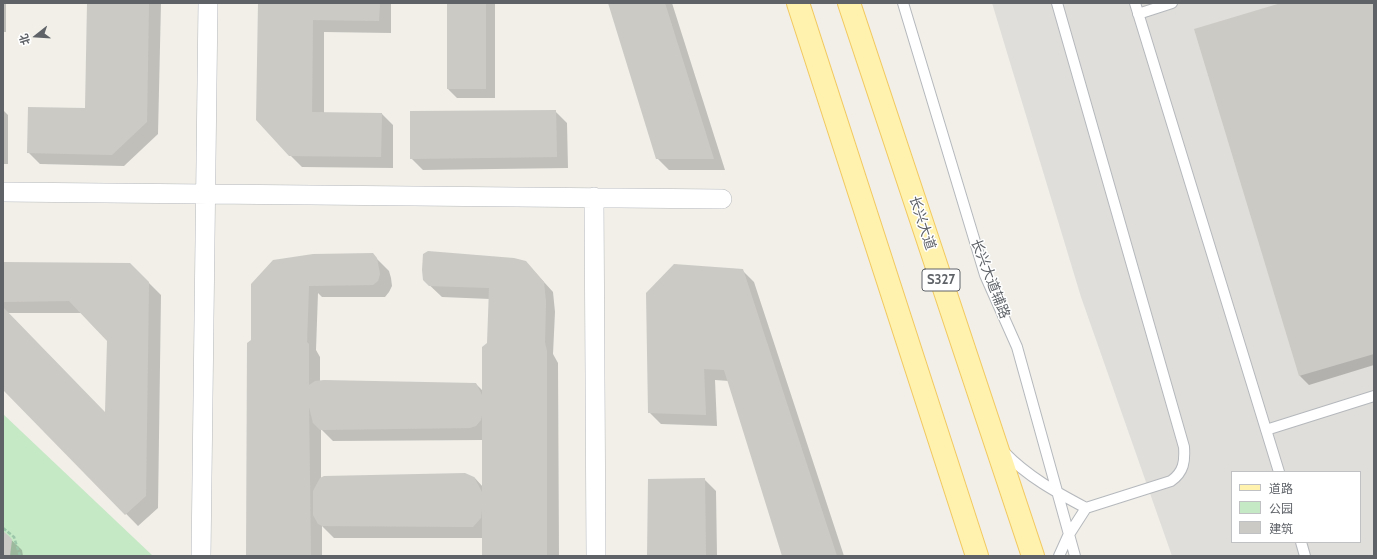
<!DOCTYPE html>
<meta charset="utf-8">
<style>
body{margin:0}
#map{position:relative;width:1377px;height:559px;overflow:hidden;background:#f1efe8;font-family:Cabin,"Noto Sans SC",sans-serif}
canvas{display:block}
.frame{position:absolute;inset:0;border:4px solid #5f6368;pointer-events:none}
.legend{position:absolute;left:1231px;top:471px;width:130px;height:72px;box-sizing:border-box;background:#fff;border:1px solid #bfc1c3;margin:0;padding:5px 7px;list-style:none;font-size:12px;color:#5f6368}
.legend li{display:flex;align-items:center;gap:8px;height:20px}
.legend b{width:20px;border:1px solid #bfc1c3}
.north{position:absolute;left:16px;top:16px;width:40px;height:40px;-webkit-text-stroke:3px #fff;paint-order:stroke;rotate:253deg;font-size:11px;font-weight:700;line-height:16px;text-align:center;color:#5f6368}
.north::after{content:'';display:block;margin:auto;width:14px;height:18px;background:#5f6368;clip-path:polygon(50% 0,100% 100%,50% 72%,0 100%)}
</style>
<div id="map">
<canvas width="1377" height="559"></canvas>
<div class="frame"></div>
<ul class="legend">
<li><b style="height:5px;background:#fff2af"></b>道路</li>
<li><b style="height:11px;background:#c5e8c5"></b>公园</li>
<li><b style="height:11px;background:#cccac5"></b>建筑</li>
</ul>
<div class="north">北</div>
</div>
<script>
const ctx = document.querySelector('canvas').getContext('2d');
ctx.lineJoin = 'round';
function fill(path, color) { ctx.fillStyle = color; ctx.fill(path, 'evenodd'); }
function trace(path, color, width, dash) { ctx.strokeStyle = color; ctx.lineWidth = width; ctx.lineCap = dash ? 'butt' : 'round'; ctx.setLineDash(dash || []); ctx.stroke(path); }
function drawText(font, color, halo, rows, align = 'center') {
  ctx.font = font + ' Cabin,"Noto Sans SC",sans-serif'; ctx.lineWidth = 3; ctx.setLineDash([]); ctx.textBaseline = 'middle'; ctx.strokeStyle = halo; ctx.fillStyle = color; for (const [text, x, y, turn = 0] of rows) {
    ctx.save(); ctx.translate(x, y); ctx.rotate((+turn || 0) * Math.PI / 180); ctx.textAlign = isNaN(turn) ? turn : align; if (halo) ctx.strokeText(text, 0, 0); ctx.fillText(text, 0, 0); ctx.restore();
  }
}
fill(new Path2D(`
 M992 3H1374V556H1172L1081 297ZM1232 472H1360V542H1232Z`), '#e0deda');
fill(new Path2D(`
 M3 414 153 556H3Z`), '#c5e8c5');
fill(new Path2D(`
 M3 3H6V32H3Z
 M88 3H161L158 134 124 166 40 164 28 152 86 109Z
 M259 3H391V33L324 32V113L382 114 393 125V168L302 167 290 155Z
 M448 3H495V98H457L448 89Z
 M609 3H672L725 170H669L657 158Z
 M1284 3H1374V365L1309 385 1300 376 1195 30Z
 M3 110 8 115V164H3Z
 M555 111 567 123 568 168 423 170 411 158Z
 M372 254 389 271 391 278 392 286 389 292 385 297H322L318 293 316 350 320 357V382L476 384 483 391 489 343 490 299 442 297 424 280 526 262 553 292 555 312 553 354 558 363 559 556H483V538H334L322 526V556H247L252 284ZM321 429 333 441 483 440V487L474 477 321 478Z
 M3 263 149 283 161 295 158 508 138 526 3 388ZM8 313H81L108 341 106 414Z
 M742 270 754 282 844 556H776H783L729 381 715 380 717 426 661 424 649 412Z
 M704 479 716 491 717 556H648Z
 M3 532 22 550 23 556H3Z`), '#0003');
fill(new Path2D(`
 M87 3H149L147 122 112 155 27 153 28 107 85 108Z
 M258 3H380L379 21 313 20 312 112 382 113 381 157 289 156 256 120Z
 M447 3H486V89H447Z
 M608 3H665L714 159H656Z
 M1281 3H1374V354L1299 376 1194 29Z
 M556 110 557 157 410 159V111Z
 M428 251 514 258 526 261 544 282 546 302 545 343 547 351V556H482V509L481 518 473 527 322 526 318 524 313 515V491L320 478 324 476 465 473 474 477 482 492V415L481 420 476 426 470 428 320 430 313 423 309 407 311 556H246L247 343 251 340V284L273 260 313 254 373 253 377 258 380 274 378 281 373 285 309 286 307 342 309 344V385L315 381 324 380 476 383 482 395V347L487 343 489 288 429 286 423 280 422 270 423 254Z
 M3 262 130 263 149 282 146 496 125 515 3 390V307L105 412 107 341 69 301 3 302Z
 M674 264 743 269 837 556H782L724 370 704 369 706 415 648 413 646 293Z
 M705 478 706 556H647L648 479Z
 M3 531 10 537 12 540 10 556H3Z`), '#cccac5');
const service = new Path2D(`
 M903 3 985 275 1017 347 1075 556
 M1135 3 1279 472
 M1138 14 1172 3
 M1266 430 1374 396
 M1004 452C1028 477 1056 492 1086 508L1171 481C1184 472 1185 461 1184 447L1057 3
 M1301 542 1305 556
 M1059 556 1068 536 1086 508`);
const minor = new Path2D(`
 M3 192 722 199
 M594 197 596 556
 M201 556 208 3`);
const primary = new Path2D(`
 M798 3 977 556
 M849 3 1033 556`);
trace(service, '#b5b8bc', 12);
trace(minor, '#b5b8bc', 20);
trace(primary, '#f2c960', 24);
trace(new Path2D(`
 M3 528 14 537 20 556`), '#9cc7a9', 2.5, [4, 2]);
trace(service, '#fff', 10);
trace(minor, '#fff', 19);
trace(primary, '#fff2af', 22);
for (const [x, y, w] of [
 [941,280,38]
]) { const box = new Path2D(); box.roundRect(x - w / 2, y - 11, w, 22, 3); ctx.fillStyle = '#fff'; ctx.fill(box); trace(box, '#5f6368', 1); }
drawText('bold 13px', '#5f6368', null, [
 ["S327",941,280]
]);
drawText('14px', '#5f6368', '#fff', [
 ["长兴大道",922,223,72],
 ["长兴大道辅路",990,279,69]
]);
</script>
